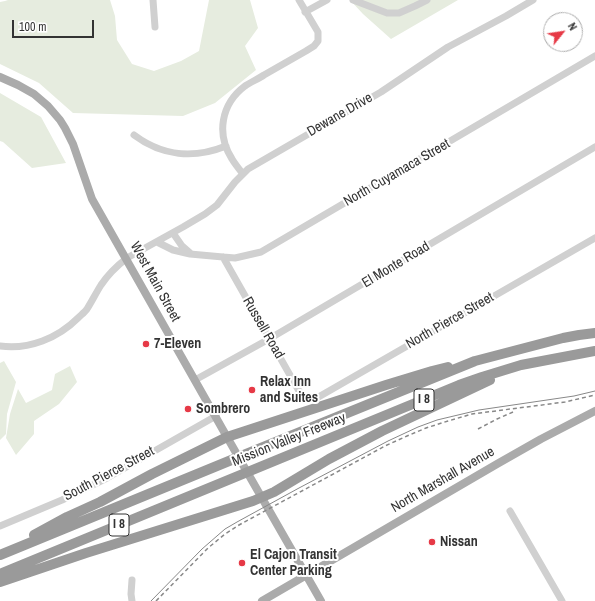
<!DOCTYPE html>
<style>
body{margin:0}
#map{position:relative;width:595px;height:601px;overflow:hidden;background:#fff;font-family:"Archivo Narrow",sans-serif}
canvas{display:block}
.north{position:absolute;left:543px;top:12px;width:40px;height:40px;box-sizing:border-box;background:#fff;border:1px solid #adadad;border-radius:50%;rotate:60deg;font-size:11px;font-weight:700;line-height:16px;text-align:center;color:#333}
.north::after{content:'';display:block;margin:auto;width:14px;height:18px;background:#e63946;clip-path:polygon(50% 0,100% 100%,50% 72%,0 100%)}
.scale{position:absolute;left:12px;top:20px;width:82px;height:18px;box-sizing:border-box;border:2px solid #333;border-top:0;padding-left:5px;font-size:12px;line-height:14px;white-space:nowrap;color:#333;-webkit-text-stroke:3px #fff;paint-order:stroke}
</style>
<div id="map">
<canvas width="595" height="601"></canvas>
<div class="north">N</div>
<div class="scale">100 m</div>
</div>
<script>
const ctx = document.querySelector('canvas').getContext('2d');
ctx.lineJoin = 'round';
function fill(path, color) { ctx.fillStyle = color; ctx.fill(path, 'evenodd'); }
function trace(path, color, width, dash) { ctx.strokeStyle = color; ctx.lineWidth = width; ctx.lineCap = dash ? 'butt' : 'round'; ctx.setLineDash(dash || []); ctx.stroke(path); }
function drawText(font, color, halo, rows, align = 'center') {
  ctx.font = font + ' "Archivo Narrow",sans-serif'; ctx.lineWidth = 4; ctx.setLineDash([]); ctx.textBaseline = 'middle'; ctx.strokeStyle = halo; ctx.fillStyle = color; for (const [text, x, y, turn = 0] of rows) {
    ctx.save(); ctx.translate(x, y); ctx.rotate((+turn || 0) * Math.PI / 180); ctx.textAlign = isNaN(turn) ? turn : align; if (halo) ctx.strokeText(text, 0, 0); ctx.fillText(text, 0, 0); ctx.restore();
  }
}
fill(new Path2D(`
 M8 0H110L115 16 117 40 132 64 154 71 181 61 199 51 209 0H250L258 28 245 46 256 70 215 103 183 116 73 113 39 83 0 64V2L5 1Z
 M350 0H458L391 39 363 14Z
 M0 93 41 117 66 163 32 168 3 142 0 141Z
 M4 361 16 382 7 414 6 434 0 440V363Z
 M70 366 77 382 59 404 34 421V434L16 455 6 438 10 414 18 389 26 403 52 390 55 374Z`), '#e6ecdf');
trace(new Path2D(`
 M153 0 155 27
 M353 0 387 13H399L415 6 427 0
 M305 12 327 0
 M134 135C162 156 194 159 226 146
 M243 174C239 169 235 164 232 159 216 134 221 104 245 86 251 82 258 79 264 75 278 67 292 59 306 51L314 46 318 41V32L299 0
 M173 233 182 246 190 253
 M157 242 173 250 190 254 223 257 235 258 261 252 595 56
 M223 257 299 391 304 398 315 399 595 238
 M0 346C29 350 58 338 78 318 81 315 85 312 87 309 92 301 96 293 101 285 107 276 118 265 127 258L183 227 205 214 217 205 235 182 248 169 381 92 448 47 506 16 533 0
 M195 380 269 339 595 147
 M510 511 562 601
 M0 526 62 500 107 478 216 416
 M132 580 131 594 132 601`), '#d0d0d0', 7);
trace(new Path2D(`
 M0 77 18 85 34 94 48 106 60 120 65 128 73 144 92 199 227 437 321 601
 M262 601 497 464 541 439 595 411`), '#ababab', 8);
trace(new Path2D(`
 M34 535 67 517 100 502 152 474 227 437 386 385 432 371 448 367
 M0 555 229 461 475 361 563 338 579 335 595 333
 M0 574 459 385 482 377 521 365 595 351
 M0 582 86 553 253 501 274 492 329 459 382 431 490 380`), '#9a9a9a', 10);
trace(new Path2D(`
 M151 601 202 549 225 529 237 522 299 488 388 441 418 427 437 420 479 410 574 396 595 391`), '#888', 1);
trace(new Path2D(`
 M478 429 497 419 513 412
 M156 601 208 548 225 534 239 525 385 446 407 436 426 428 448 421 472 414 565 402 595 395`), '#888', 1.5, [4, 3]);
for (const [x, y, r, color] of [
 [146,344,4,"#e63946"],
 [252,390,4,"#e63946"],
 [188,409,4,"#e63946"],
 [432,542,4,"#e63946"],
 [242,563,4,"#e63946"]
]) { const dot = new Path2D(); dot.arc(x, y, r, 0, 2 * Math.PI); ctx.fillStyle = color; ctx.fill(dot); trace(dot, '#fff', 1.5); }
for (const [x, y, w] of [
 [424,400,20],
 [119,525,20]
]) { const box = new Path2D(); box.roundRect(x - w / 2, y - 11, w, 22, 3); ctx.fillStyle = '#fff'; ctx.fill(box); trace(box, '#333', 1); }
drawText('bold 13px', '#333', null, [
 ["I 8",424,400],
 ["I 8",119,525]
]);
drawText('14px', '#333', '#fff', [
 ["Dewane Drive",340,115,-30],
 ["North Cuyamaca Street",397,173,-30],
 ["El Monte Road",396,265,-31],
 ["West Main Street",155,282,61],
 ["North Pierce Street",450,321,-30],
 ["Russell Road",263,328,60],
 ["Mission Valley Freeway",289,440,-22],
 ["South Pierce Street",109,474,-28],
 ["North Marshall Avenue",443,480,-30]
]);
drawText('bold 14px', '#333', '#fff', [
 ["7-Eleven",154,344],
 ["Relax Inn",260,382],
 ["and Suites",260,398],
 ["Sombrero",196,409],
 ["Nissan",440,542],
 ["El Cajon Transit",250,555],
 ["Center Parking",250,571]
], 'left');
</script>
